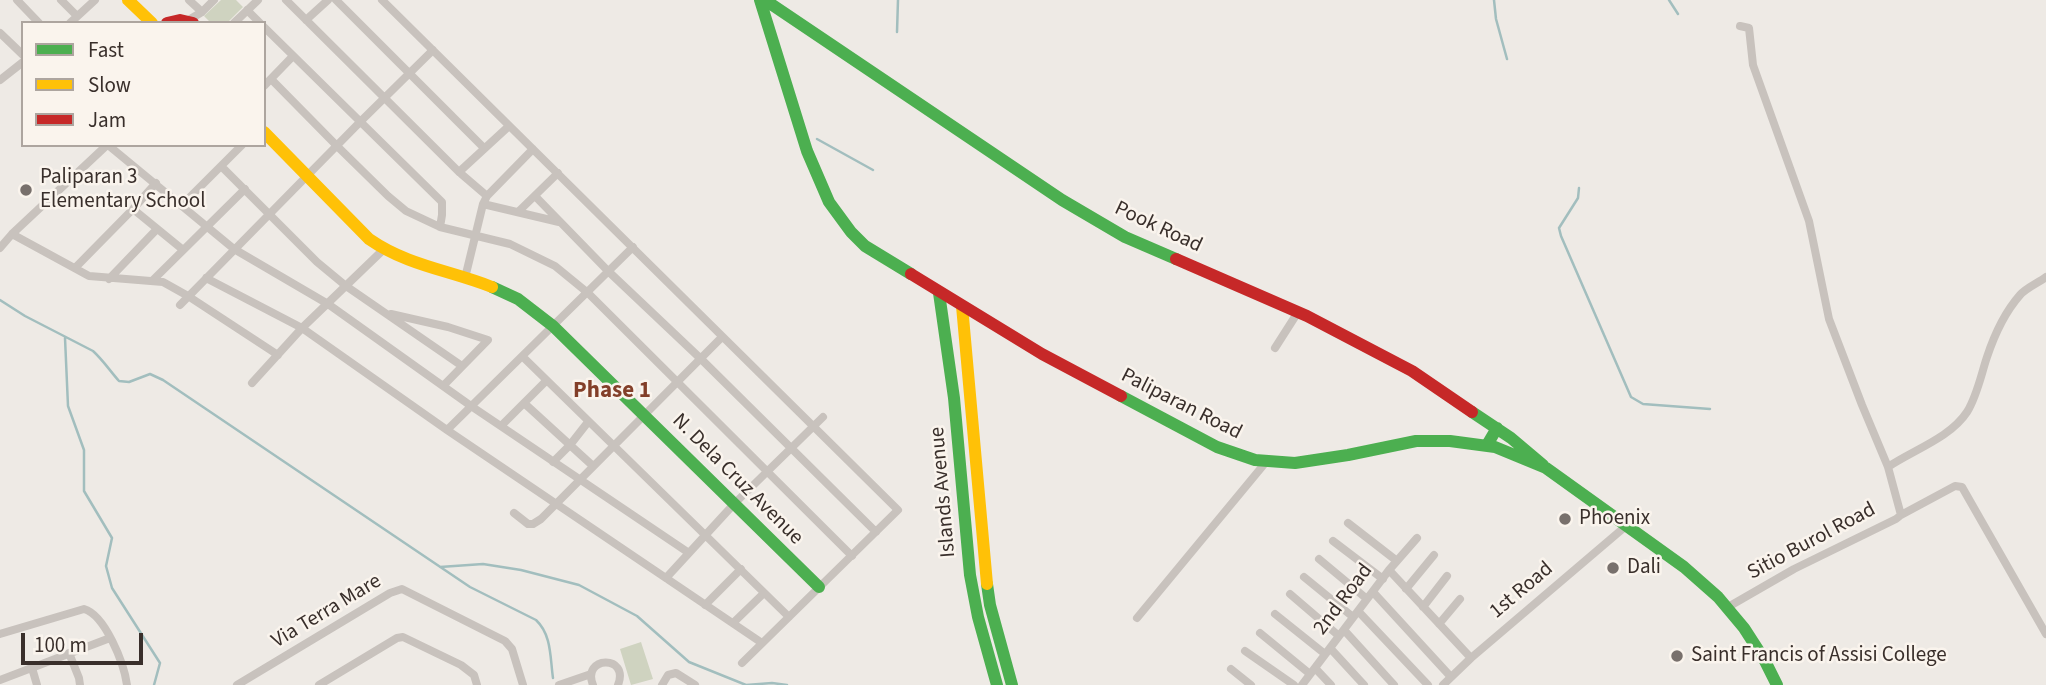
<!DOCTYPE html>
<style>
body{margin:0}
#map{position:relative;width:2046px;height:685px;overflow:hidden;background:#eeeae5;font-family:"Source Sans 3",sans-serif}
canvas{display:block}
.legend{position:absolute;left:21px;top:21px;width:245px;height:126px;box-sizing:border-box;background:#faf4ed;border:2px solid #ada59f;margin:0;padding:9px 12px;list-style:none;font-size:21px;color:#392f2b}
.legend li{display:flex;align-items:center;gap:14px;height:35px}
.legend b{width:35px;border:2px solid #ada59f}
.scale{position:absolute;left:21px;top:633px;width:122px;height:32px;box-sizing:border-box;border:4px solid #392f2b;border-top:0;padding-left:9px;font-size:21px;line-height:24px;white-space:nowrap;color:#392f2b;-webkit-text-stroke:5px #faf4ed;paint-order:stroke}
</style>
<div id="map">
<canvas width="2046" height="685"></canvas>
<ul class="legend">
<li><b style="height:9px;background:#4caf50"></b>Fast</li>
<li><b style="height:9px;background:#ffc107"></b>Slow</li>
<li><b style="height:9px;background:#c62828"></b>Jam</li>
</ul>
<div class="scale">100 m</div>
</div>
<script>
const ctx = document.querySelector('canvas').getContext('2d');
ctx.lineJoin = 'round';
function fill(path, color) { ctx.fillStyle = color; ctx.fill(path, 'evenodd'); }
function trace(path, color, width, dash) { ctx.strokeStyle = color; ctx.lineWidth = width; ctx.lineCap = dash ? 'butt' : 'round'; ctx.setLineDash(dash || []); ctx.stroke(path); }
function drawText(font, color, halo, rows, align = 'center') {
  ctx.font = font + ' "Source Sans 3",sans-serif'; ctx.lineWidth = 5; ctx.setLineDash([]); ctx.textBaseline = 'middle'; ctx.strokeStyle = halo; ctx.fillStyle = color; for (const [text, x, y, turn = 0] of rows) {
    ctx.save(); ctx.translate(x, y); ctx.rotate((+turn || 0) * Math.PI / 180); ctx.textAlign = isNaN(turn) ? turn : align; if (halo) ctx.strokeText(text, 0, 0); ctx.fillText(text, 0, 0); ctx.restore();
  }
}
fill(new Path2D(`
 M221 0H236L243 7 227 23H211L204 16Z
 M641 642 653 679 631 685 620 649Z`), '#cfd3c0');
trace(new Path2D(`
 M1494 0 1496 19 1507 59
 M1669 0 1678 14
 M897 32 898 0
 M817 139 873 170
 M1579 188 1578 198 1559 228 1561 236 1631 397 1643 404 1710 409
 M0 300 25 316 93 351C103 360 110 371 119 381L129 382 150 374 163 380 470 587 536 620C552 635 550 658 553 678
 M65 338 68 406 84 450V491L112 538 106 566 112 588 160 663 154 685
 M440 567 483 564 521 570 579 585 637 616 689 662 746 685 772 683 787 685`), '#a2bebe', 2.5);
trace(new Path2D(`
 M17 0 39 23
 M61 0 77 16
 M189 0 202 12
 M286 0 459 172 487 196 483 204 465 278
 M336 0 484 148
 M382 0 898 510 742 663
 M247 10 260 23
 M306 20 328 0
 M187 21 202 12 214 0
 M70 23 95 0
 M234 23 258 0
 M264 27 442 202V215L440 227
 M0 33 23 55
 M271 79 337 146 388 196 406 211 440 227 510 244 555 266 588 293 852 556
 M0 80 23 62
 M264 86 293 56
 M108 145 234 249 328 304 471 406 689 553
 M221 166 317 262 346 286 462 366
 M459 172 509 126
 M487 196 533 149
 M535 196 608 271 701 359 876 532
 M483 204 559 222
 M182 205 242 145
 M133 209 182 249
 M518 212 558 173
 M12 234 89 276 163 282 188 296 278 355
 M0 248 12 234 107 145
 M75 268 133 209 156 183
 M206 278 302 328 447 430 762 643
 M109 279 157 229
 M152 281 245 189
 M180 305 361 121 433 50
 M391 314 448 327 488 340 443 386
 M1275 348 1298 312
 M523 357 789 617
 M252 383 302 328 383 250
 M524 403 593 466
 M501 426 546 381
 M447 430 633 247
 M553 462 570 445 588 422
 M1888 467C1913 450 1950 438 1967 412 1977 396 1981 375 1987 357 1994 336 2005 312 2020 295 2026 288 2038 283 2046 277
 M514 513 528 524H533L541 519 722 337
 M1901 515 1955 486 1962 487 2046 634
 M1348 523 1397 561
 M1333 541 1383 579
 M1319 559 1367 599
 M1389 570 1471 658
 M1304 577 1353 617
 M666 578 734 504 823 417
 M1406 589 1434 555
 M1373 592 1451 677
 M1290 594 1339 636
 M705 605 741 569
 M1423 607 1447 576
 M1728 607 1794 569 1896 519 1901 515 1888 467 1862 405 1829 319 1809 221 1753 65 1749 28 1740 26
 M1358 611 1428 685
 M1275 614 1325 654
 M1137 618 1266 462
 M733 623 764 593
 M1439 624 1460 599
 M1344 630 1394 685
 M1260 633 1310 674
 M0 634 84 609C105 615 124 663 127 685
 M1330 648 1364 685
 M1245 651 1294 685
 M69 653 79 678 80 685
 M32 668 37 685
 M1315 668 1331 685
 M1231 669 1251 685
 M0 680 110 638
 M237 685 390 593 402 589 505 641 512 649 523 685
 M319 685 397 638 403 637 461 665 474 675 477 685
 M559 685 591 674
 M593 685C581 656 630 654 618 685
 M662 685 668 675 676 673 695 685
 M1302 685 1389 570 1417 538
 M1443 685 1471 658 1626 526`), '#c8c2bd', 8);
trace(new Path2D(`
 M760 0 807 151 829 202 851 232 865 246 911 274
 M765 0 1062 200 1125 237 1176 259
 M492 287 518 299 553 326 819 587
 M939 293 954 398 970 575 978 617 997 685
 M1121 396 1217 447 1255 460 1295 463 1348 455 1416 441H1450L1495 447 1546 468 1684 567 1718 597 1744 628 1764 659 1777 685
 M1472 412 1511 438 1543 465
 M1487 445 1497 428
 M987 584 990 605 1012 685`), '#4caf50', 12);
trace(new Path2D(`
 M128 0 152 23
 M264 132 369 239C408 266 449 270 492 287
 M962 306 987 584`), '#ffc107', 12);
trace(new Path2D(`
 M167 23 180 20 193 23
 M1176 259 1307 316 1412 371 1472 412
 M911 274 1042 354 1121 396`), '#c62828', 12);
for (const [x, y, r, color] of [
 [26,190,7,"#78706c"],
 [1565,519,7,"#78706c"],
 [1613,568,7,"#78706c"],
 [1677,656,7,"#78706c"]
]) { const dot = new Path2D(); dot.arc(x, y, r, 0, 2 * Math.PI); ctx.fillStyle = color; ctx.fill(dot); trace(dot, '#faf4ed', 2.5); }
drawText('21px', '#392f2b', '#faf4ed', [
 ["Paliparan 3",40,178],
 ["Elementary School",40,202],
 ["Phoenix",1579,519],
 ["Dali",1627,568],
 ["Saint Francis of Assisi College",1691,656]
], 'left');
drawText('21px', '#392f2b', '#faf4ed', [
 ["Pook Road",1158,228,25],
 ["Paliparan Road",1181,405,27],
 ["N. Dela Cruz Avenue",737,480,45],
 ["Islands Avenue",944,492,-95],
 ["Sitio Burol Road",1812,542,-28],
 ["1st Road",1522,591,-40],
 ["2nd Road",1344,600,-53],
 ["Via Terra Mare",327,612,-31]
]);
drawText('bold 23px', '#833f29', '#faf4ed', [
 ["Phase 1",612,392]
]);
</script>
